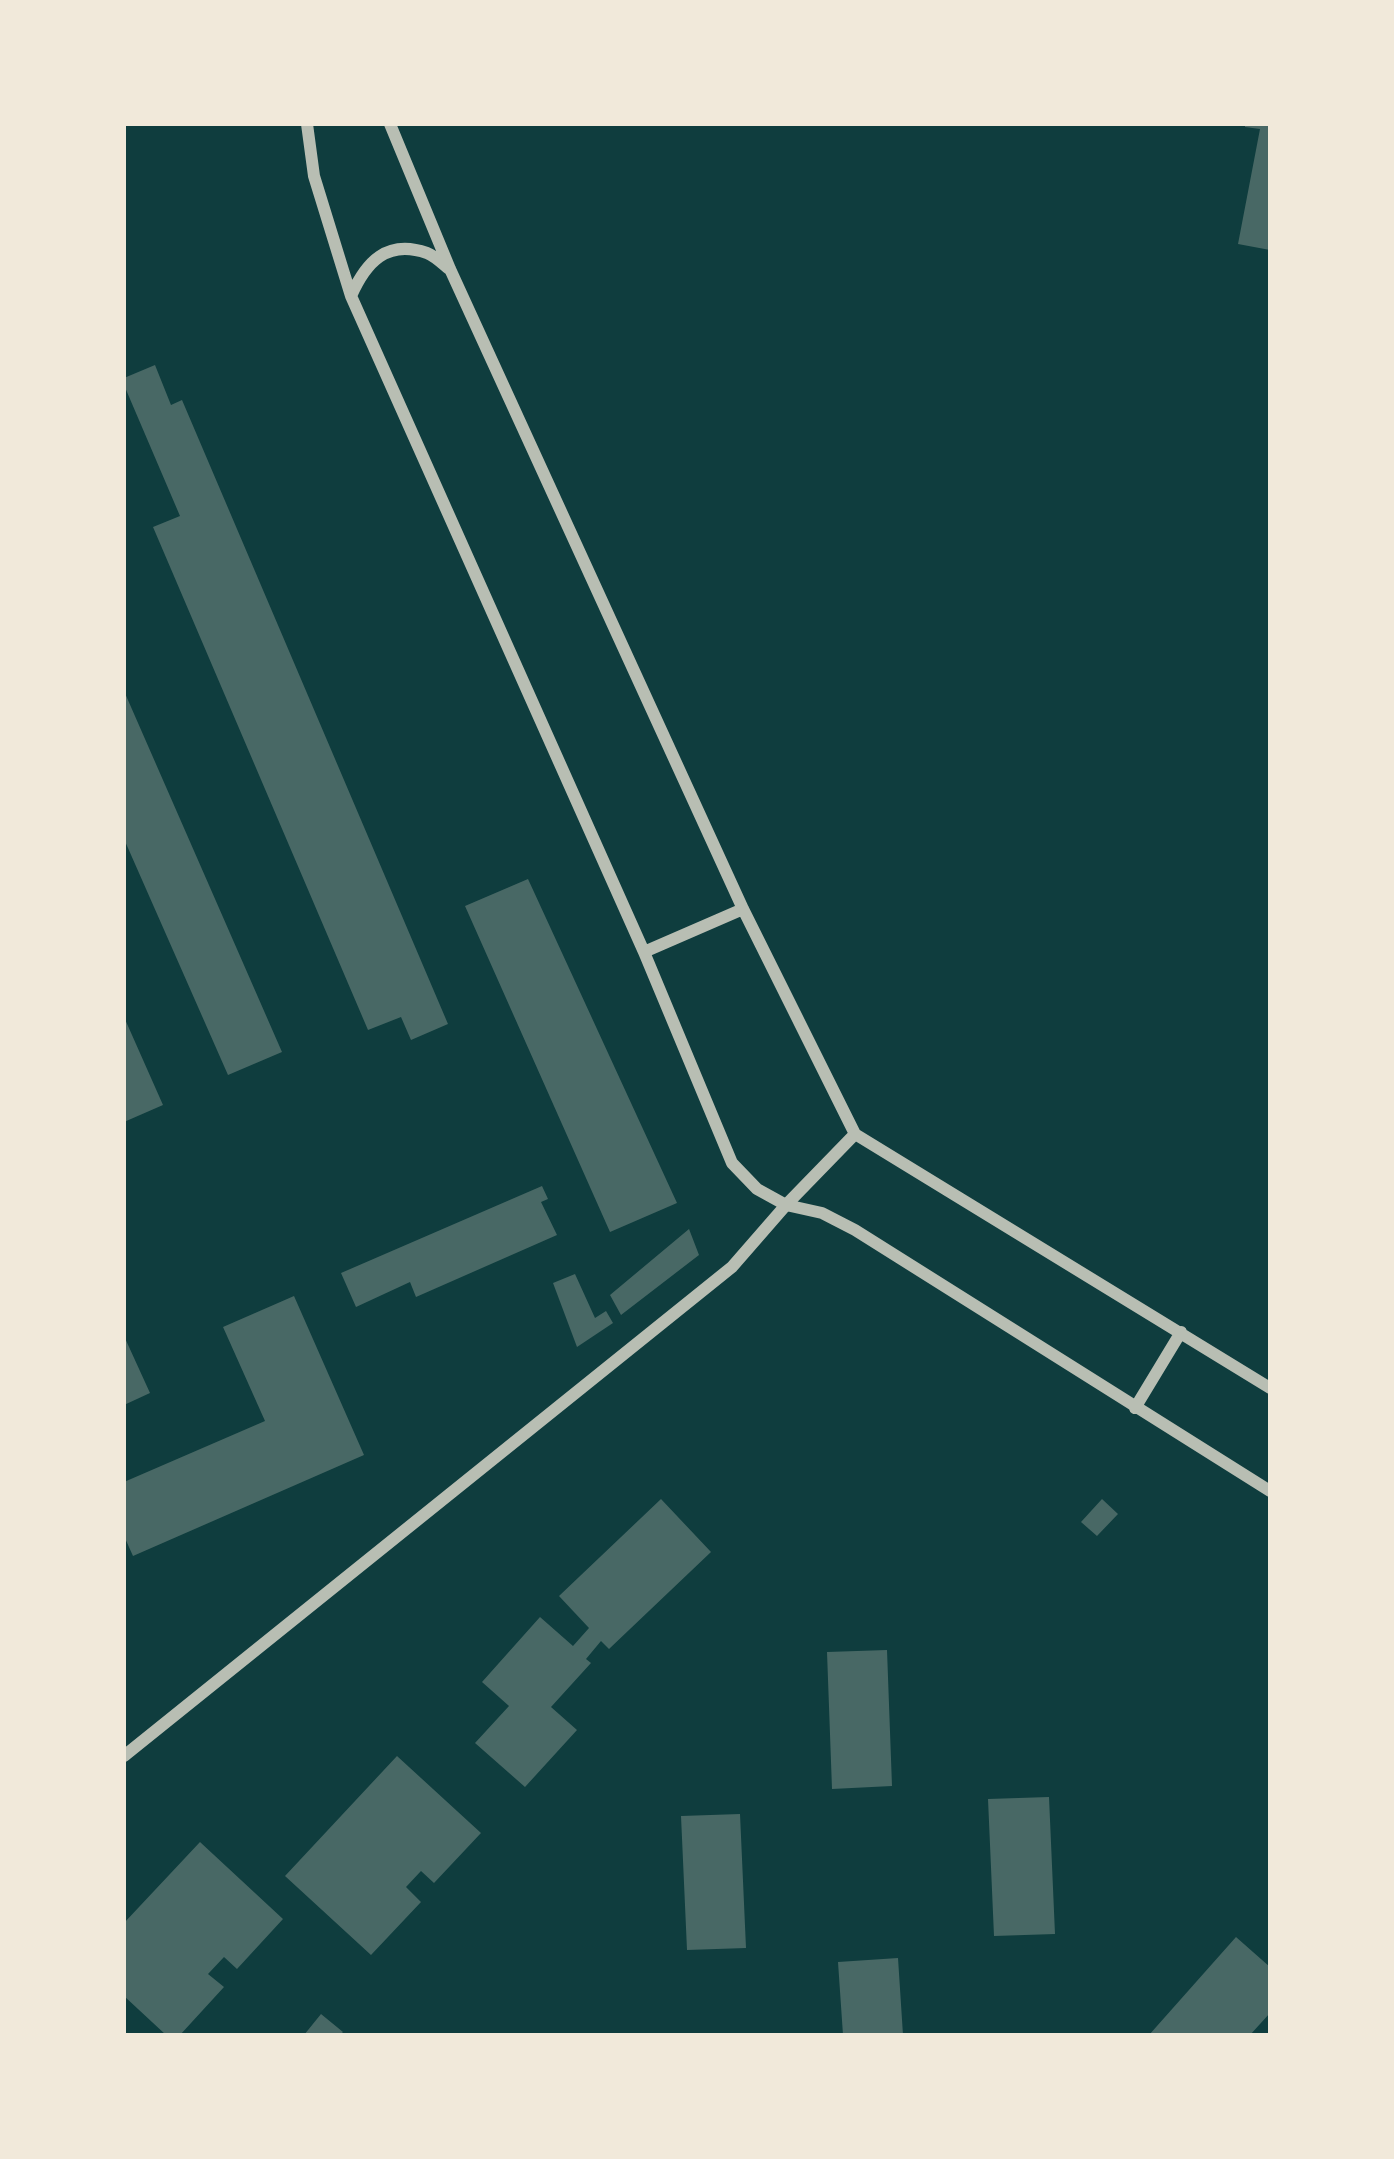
<!DOCTYPE html>
<style>
body{margin:0}
#map{position:relative;width:1394px;height:2159px;overflow:hidden;background:#0f3d3e;font-family:Barlow,sans-serif}
canvas{display:block}
.frame{position:absolute;inset:0;border:126px solid #f1e9da;pointer-events:none}
</style>
<div id="map">
<canvas width="1394" height="2159"></canvas>
<div class="frame"></div>
</div>
<script>
const ctx = document.querySelector('canvas').getContext('2d');
ctx.lineJoin = 'round';
function fill(path, color) { ctx.fillStyle = color; ctx.fill(path, 'evenodd'); }
function trace(path, color, width, dash) { ctx.strokeStyle = color; ctx.lineWidth = width; ctx.lineCap = dash ? 'butt' : 'round'; ctx.setLineDash(dash || []); ctx.stroke(path); }
fill(new Path2D(`
 M1245 124H1270V250L1238 244 1260 129 1245 127Z
 M155 365 171 405 182 400 448 1024 411 1040 401 1017 368 1030 153 527 180 516 124 385V378Z
 M124 691 282 1052 228 1075 124 839Z
 M528 879 677 1203 610 1232 465 906Z
 M124 1017 163 1105 124 1122Z
 M542 1186 548 1199 541 1202 557 1235 416 1297 410 1282 356 1307 341 1273Z
 M689 1229 699 1255 621 1315 610 1295Z
 M575 1274 595 1318 606 1311 613 1323 577 1347 553 1283Z
 M294 1296 364 1455 133 1556 124 1536V1482L265 1421 223 1327Z
 M124 1336 150 1393 124 1405Z
 M661 1499 711 1552 609 1649 601 1641 586 1659 591 1663 551 1707 577 1730 525 1787 475 1743 509 1706 482 1682 540 1617 573 1646 589 1628 559 1596Z
 M1102 1499 1118 1514 1097 1536 1081 1522Z
 M887 1650 892 1786 832 1789 827 1652Z
 M397 1756 481 1833 434 1883 421 1871 406 1887 421 1902 371 1955 285 1876Z
 M1049 1797 1055 1934 994 1936 988 1799Z
 M740 1814 746 1948 687 1950 681 1816Z
 M200 1842 283 1919 237 1969 224 1957 208 1974 224 1987 180 2035H166L124 1996V1923Z
 M1236 1937 1270 1967V2013L1250 2035H1149Z
 M898 1958 903 2035H843L838 1962Z
 M321 2014 343 2032 340 2035H304Z`), '#486865');
trace(new Path2D(`
 M307 124 314 176 351 296 644 952 732 1163 757 1189 786 1205 822 1213 855 1230 1270 1491
 M390 124 450 269 743 909 855 1134 1270 1388
 M351 296C366 262 387 239 427 253 435 256 443 264 449 269
 M644 952 743 909
 M1135 1408 1181 1332
 M124 1756 732 1267 786 1205 855 1134`), '#b8beb3', 12);
</script>
